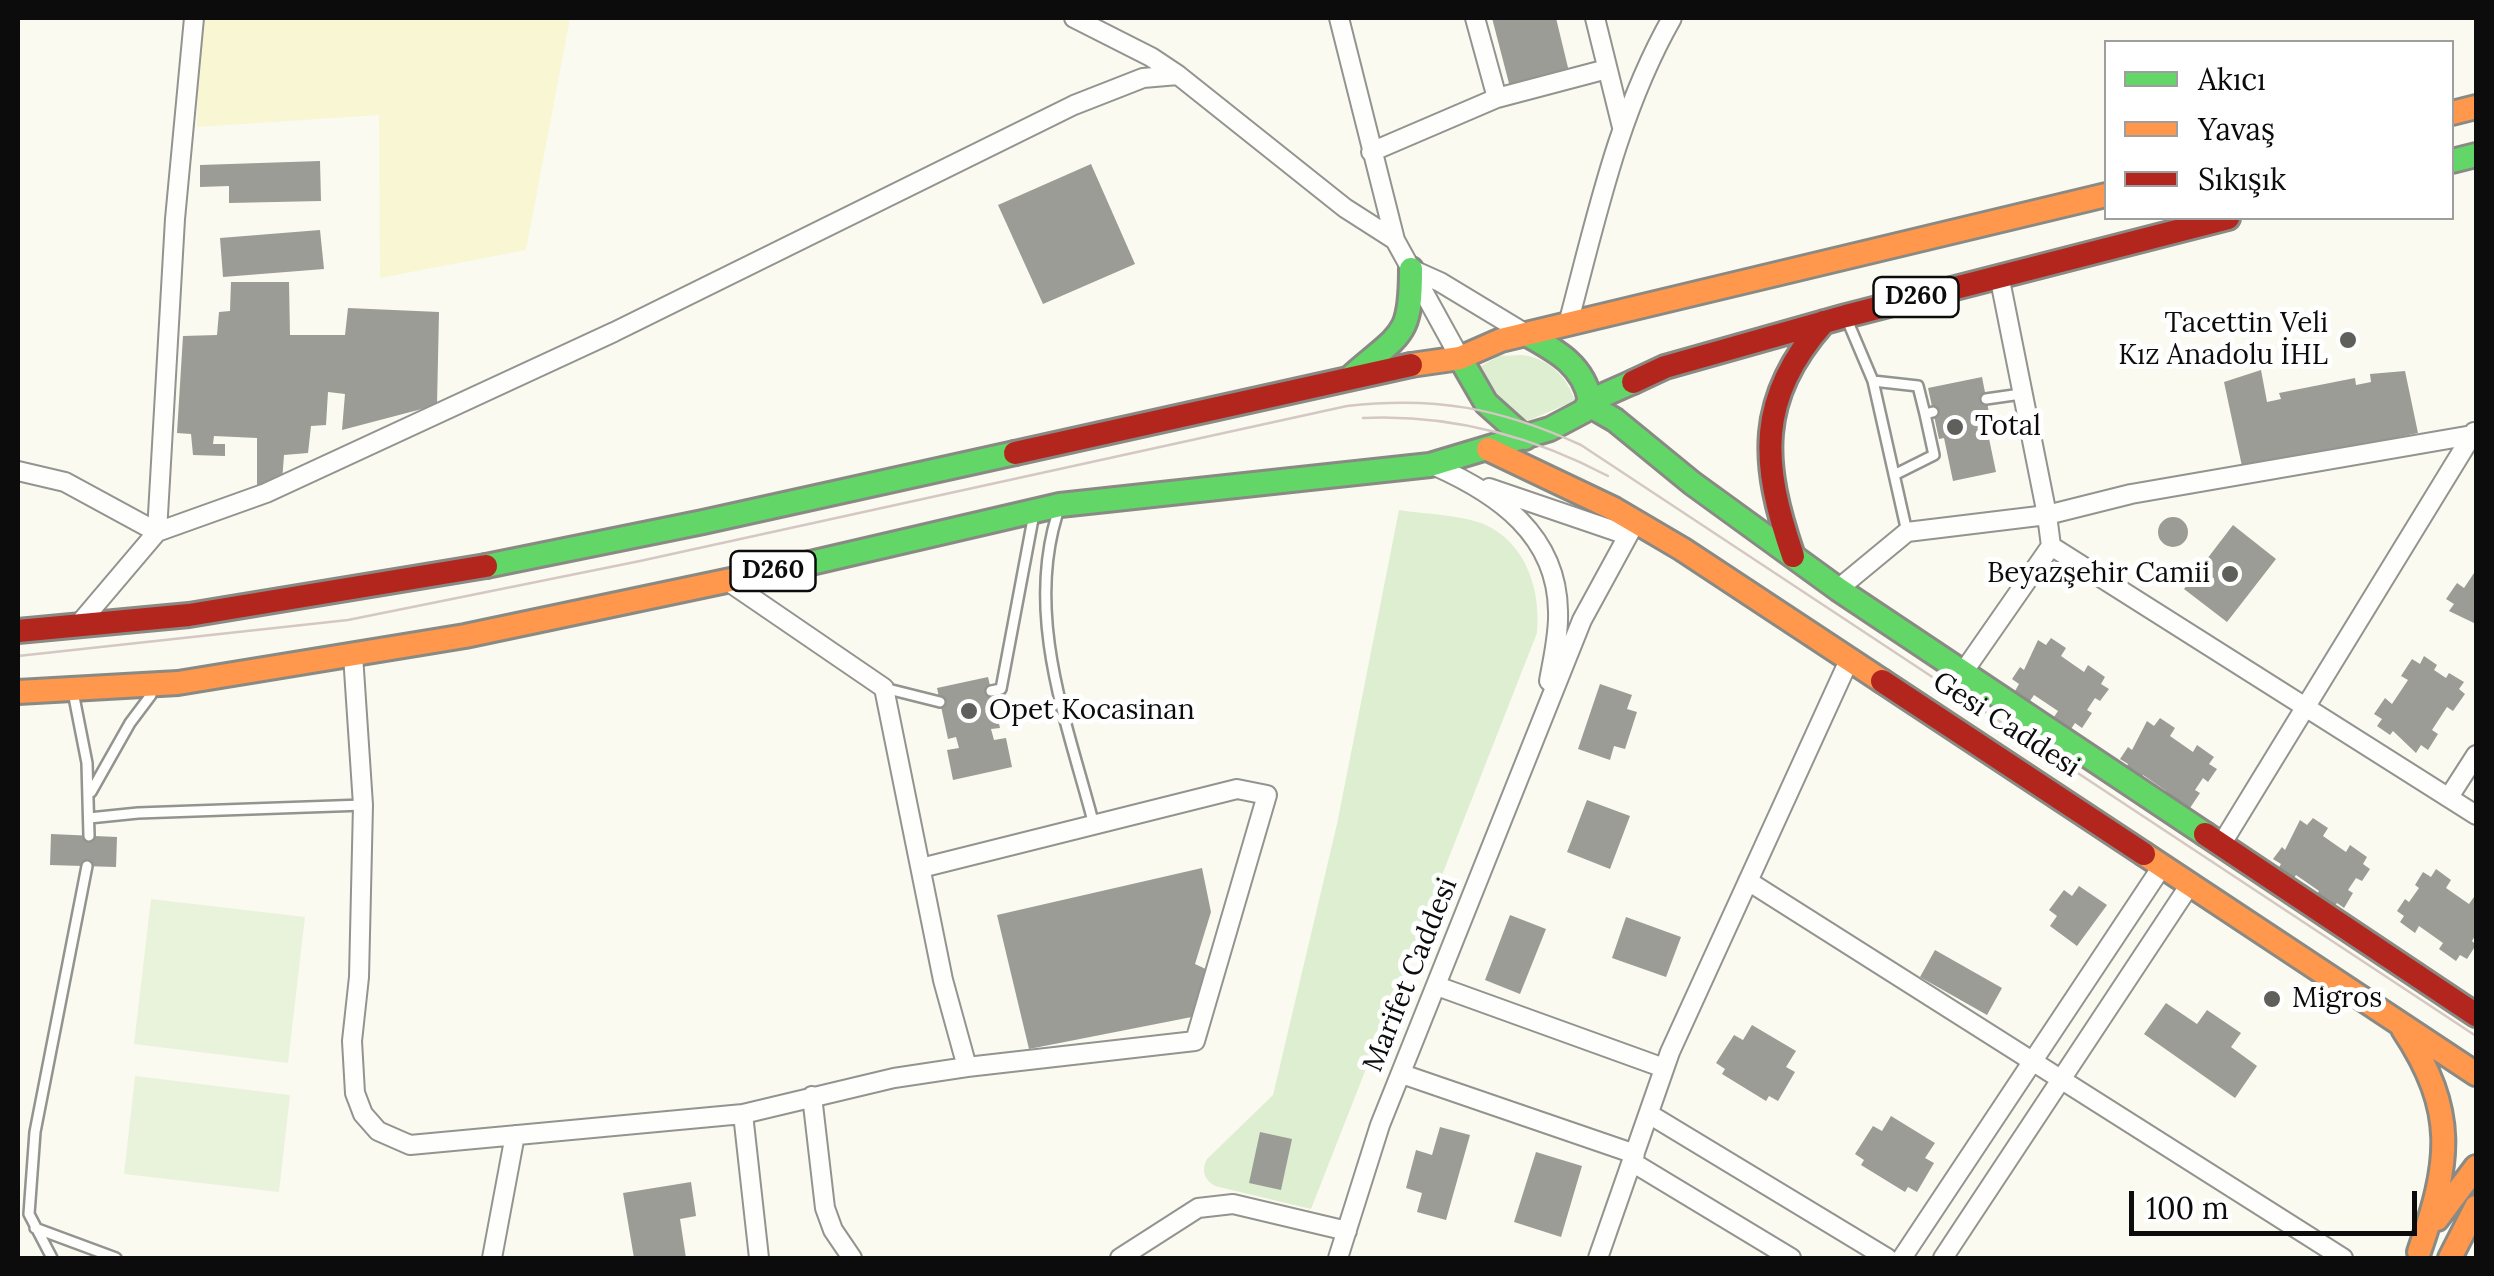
<!DOCTYPE html>
<meta charset="utf-8">
<style>
body{margin:0}
#map{position:relative;width:2494px;height:1276px;overflow:hidden;background:#fafaf0;font-family:Lora,serif}
canvas{display:block}
.frame{position:absolute;inset:0;border:20px solid #0c0c0c;pointer-events:none}
.legend{position:absolute;left:2104px;top:40px;width:350px;height:180px;box-sizing:border-box;background:#fff;border:2px solid #9e9e9e;margin:0;padding:12px 18px;list-style:none;font-size:30px;color:#0c0c0c}
.legend li{display:flex;align-items:center;gap:20px;height:50px}
.legend b{width:50px;border:2px solid #9e9e9e}
.scale{position:absolute;left:2129px;top:1191px;width:288px;height:45px;box-sizing:border-box;border:5px solid #0c0c0c;border-top:0;padding-left:12px;font-size:30px;line-height:35px;white-space:nowrap;color:#0c0c0c;-webkit-text-stroke:8px #fff;paint-order:stroke}
</style>
<div id="map">
<canvas width="2494" height="1276"></canvas>
<div class="frame"></div>
<ul class="legend">
<li><b style="height:12px;background:#63d668"></b>Akıcı</li>
<li><b style="height:12px;background:#ff974d"></b>Yavaş</li>
<li><b style="height:12px;background:#b3261e"></b>Sıkışık</li>
</ul>
<div class="scale">100 m</div>
</div>
<script>
const ctx = document.querySelector('canvas').getContext('2d');
ctx.lineJoin = 'round';
function fill(path, color) { ctx.fillStyle = color; ctx.fill(path, 'evenodd'); }
function trace(path, color, width, dash) { ctx.strokeStyle = color; ctx.lineWidth = width; ctx.lineCap = dash ? 'butt' : 'round'; ctx.setLineDash(dash || []); ctx.stroke(path); }
function drawText(font, color, halo, rows, align = 'center') {
  ctx.font = font + ' Lora,serif'; ctx.lineWidth = 10; ctx.setLineDash([]); ctx.textBaseline = 'middle'; ctx.strokeStyle = halo; ctx.fillStyle = color; for (const [text, x, y, turn = 0] of rows) {
    ctx.save(); ctx.translate(x, y); ctx.rotate((+turn || 0) * Math.PI / 180); ctx.textAlign = isNaN(turn) ? turn : align; if (halo) ctx.strokeText(text, 0, 0); ctx.fillText(text, 0, 0); ctx.restore();
  }
}
fill(new Path2D(`
 M1522 355C1548 358 1567 376 1575 401L1515 426 1481 366 1499 356Z
 M1399 510C1424 514 1464 515 1486 525 1527 544 1541 592 1537 633L1311 1209 1215 1186C1204 1180 1201 1170 1207 1159L1273 1095 1337 824Z`), '#deefd1');
fill(new Path2D(`
 M200 18H570L526 250 380 278 379 115 197 127Z`), '#f8f6d3');
fill(new Path2D(`
 M151 899 305 917 288 1063 134 1044Z
 M135 1076 290 1095 279 1192 124 1174Z`), '#e9f3db');
fill(new Path2D(`
 M1492 18H1556L1571 80 1512 95Z
 M320 161 321 201 229 203V186L200 187V165Z
 M1091 164 1135 264 1043 304 998 205Z
 M320 230 324 269 223 277 220 238Z
 M231 282H289L290 335H345L348 308 439 312 437 405 342 430 345 394 328 392 326 425 311 426 308 453 284 455 282 482 257 485V438L214 436 213 444H225V456L193 455 191 434 177 433 183 336 217 335 219 312 230 311Z
 M2261 370 2267 402 2281 399 2279 393 2355 378 2356 385 2371 382 2370 374 2405 371 2418 433 2243 471 2224 382Z
 M1982 377 1992 428 1987 429 1996 472 1953 481 1944 438 1939 439 1928 388Z
 M2158 532a15 15 0 1 1 30 0a15 15 0 1 1-30 0Z
 M2233 525 2276 559 2227 622 2184 589Z
 M2476 570V624L2449 611 2454 604 2446 599 2457 583 2464 588Z
 M2051 638 2066 648 2061 656 2084 672 2088 665 2105 677 2101 684 2109 689 2100 701 2095 698 2087 710 2092 713 2082 728 2075 723 2071 729 2054 717 2058 711 2034 695 2030 701 2015 691 2019 684 2012 679 2020 667 2024 670 2038 640 2046 645Z
 M2424 656 2437 665 2434 670 2446 678 2449 673 2464 682 2459 689 2465 694 2453 711 2447 707 2432 730 2438 734 2428 750 2421 745 2416 753 2393 731 2390 735 2377 726 2382 719 2374 714 2385 698 2392 704 2408 680 2401 676 2412 659 2420 664Z
 M988 677 1000 728 991 729 994 740 1006 738 1012 767 953 780 947 750 959 748 956 737 948 739 937 688Z
 M1600 684 1632 695 1627 709 1637 712 1625 749 1614 746 1610 760 1578 749Z
 M2160 718 2175 728 2170 736 2193 752 2197 745 2214 757 2209 764 2217 769 2208 782 2203 778 2195 790 2200 793 2190 808 2183 803 2179 809 2162 797 2166 791 2143 775 2138 781 2124 771 2128 764 2120 759 2128 747 2132 750 2147 721 2154 726Z
 M1587 800 1630 816 1610 869 1567 852Z
 M2313 818 2328 828 2323 836 2346 852 2350 845 2367 857 2363 864 2370 869 2362 881 2356 878 2348 890 2353 893 2344 908 2337 903 2332 909 2315 897 2319 891 2296 875 2292 881 2277 871 2281 864 2273 859 2282 847 2285 850 2300 820 2307 825Z
 M51 834 117 837 116 867 50 865Z
 M1202 868 1211 912 1195 964 1210 971 1202 1015 1029 1049 997 915Z
 M2436 869 2451 880 2446 888 2469 904 2474 897 2476 899V934L2472 941 2476 945 2467 959 2460 955 2456 961 2439 949 2443 943 2419 926 2415 933 2400 922 2404 916 2397 911 2405 899 2409 902 2419 888 2415 885 2423 872 2431 877Z
 M2079 886 2107 905 2077 946 2050 926 2057 916 2049 910 2064 890 2072 896Z
 M1510 915 1546 929 1520 994 1485 980Z
 M1626 917 1681 937 1666 977 1612 958Z
 M1935 950 2002 988 1987 1015 1920 977Z
 M2166 1003 2197 1024 2207 1010 2241 1033 2231 1047 2257 1066 2235 1098 2144 1034Z
 M1752 1025 1796 1051 1786 1067 1795 1072 1778 1101 1769 1096 1766 1101 1722 1074 1725 1069 1716 1063 1734 1035 1743 1040Z
 M1891 1116 1935 1143 1925 1158 1934 1163 1917 1192 1908 1187 1905 1192 1861 1165 1864 1160 1855 1154 1873 1126 1882 1131Z
 M1440 1127 1470 1135 1446 1220 1417 1212 1422 1193 1406 1188 1416 1150 1432 1155Z
 M1260 1132 1292 1139 1281 1190 1249 1183Z
 M1536 1152 1582 1166 1561 1237 1514 1222Z
 M691 1182 696 1216 680 1219 686 1258H634L623 1193Z`), '#9c9c96');
const lane = new Path2D(`
 M1848 322 1873 381 1918 386 1925 414 1933 412
 M1873 381 1907 532
 M1986 399 2021 394
 M1894 475 1934 455 1925 414
 M1057 515C1025 619 1068 725 1094 825
 M884 688 940 702
 M991 691 1001 689 1033 519
 M74 697 87 763 89 836
 M91 792 130 723 151 695
 M89 818 138 813 363 805
 M35 1228 116 1258
 M52 1258 29 1214 35 1132 87 866`);
const street = new Path2D(`
 M1074 18 1151 57 1178 75 1345 208 1395 240
 M1339 18 1395 240 1460 358
 M1475 18 1497 98 1607 69
 M1595 18 1622 127
 M1371 152 1497 98
 M1411 269 1440 282 1526 334
 M1568 324C1596 219 1618 113 1672 18
 M1435 466C1498 494 1557 535 1558 611 1559 634 1553 658 1549 681
 M18 471 65 482 157 532
 M1489 488 1627 535
 M157 532 175 219 194 18
 M2051 546 2476 815
 M1838 589 1907 532 2047 515 1999 275
 M79 624 157 532 266 493 614 332 1074 105 1143 78 1178 75
 M353 655 363 805 359 977 352 1041 355 1093 363 1114 378 1131 410 1145 743 1114 894 1078 967 1067 943 980 884 688 729 582
 M1964 671 2051 546 2047 515 2131 494 2472 435
 M2449 797 2476 755
 M2221 845 2474 432
 M921 868 1237 789 1267 795 1195 1041 967 1067
 M1748 881 2343 1258
 M1437 986 1664 1068
 M1402 1074 1635 1154
 M812 1096 825 1208 833 1230 852 1258
 M743 1114 759 1258
 M1649 1114 1887 1258
 M1632 1162 1791 1258
 M492 1258 515 1135
 M1120 1258 1198 1208 1233 1204 1347 1231
 M1338 1258 1380 1125 1582 620 1636 521
 M1598 1258 1670 1052 1850 658
 M1902 1258 2163 865
 M1943 1258 2191 883`);
const fast = new Path2D(`
 M2452 161 2476 155
 M1526 334C1555 350 1584 365 1590 401
 M1460 358 1486 403 1525 438
 M1353 375C1402 332 1411 337 1411 269
 M1589 405 1615 420 1692 483 1838 589 2205 834
 M802 565 1060 505 1430 465 1550 429 1584 411 1590 401 1633 382
 M486 566 703 522 1015 453`);
const slow = new Path2D(`
 M2452 113 2476 107
 M1411 365 1460 358 1501 340 2106 195
 M1488 449 1614 509 1682 549 1882 681
 M18 692 178 683 465 636 802 565
 M2144 854 2476 1074
 M2403 1029C2458 1112 2450 1162 2419 1252
 M2437 1219 2476 1167
 M2450 1258 2476 1207`);
const jam = new Path2D(`
 M1633 382 1665 367 1846 316 2228 218
 M1015 453 1411 365
 M1793 556C1761 463 1756 399 1824 322
 M18 631 189 615 486 566
 M1882 681 2144 854
 M2205 834 2476 1015`);
trace(lane, '#93938f', 14);
trace(street, '#93938f', 22);
trace(fast, '#8a8a85', 28);
trace(slow, '#8a8a85', 28);
trace(jam, '#8a8a85', 28);
trace(lane, '#fefefd', 9);
trace(street, '#fefefd', 18);
trace(fast, '#63d668', 22);
trace(slow, '#ff974d', 22);
trace(jam, '#b3261e', 22);
trace(new Path2D(`
 M1363 418C1449 414 1532 436 1608 476
 M18 656 348 620 640 561 1347 406C1436 396 1500 408 1581 445L2476 1036`), '#d5c7c4', 2.5);
for (const [x, y, r, color] of [
 [2348,340,10,"#5f5f5c"],
 [1955,427,10,"#5f5f5c"],
 [2230,574,10,"#5f5f5c"],
 [969,711,10,"#5f5f5c"],
 [2272,999,10,"#5f5f5c"]
]) { const dot = new Path2D(); dot.arc(x, y, r, 0, 2 * Math.PI); ctx.fillStyle = color; ctx.fill(dot); trace(dot, '#fff', 4); }
for (const [x, y, w] of [
 [1916,297,85],
 [773,571,85]
]) { const box = new Path2D(); box.roundRect(x - w / 2, y - 20, w, 40, 8); ctx.fillStyle = '#fff'; ctx.fill(box); trace(box, '#0c0c0c', 2.5); }
drawText('bold 25px', '#0c0c0c', null, [
 ["D260",1916,297],
 ["D260",773,571]
]);
drawText('28px', '#0c0c0c', '#fff', [
 ["Tacettin Veli",2328,324,"right"],
 ["Kız Anadolu İHL",2328,356,"right"],
 ["Total",1975,427],
 ["Beyazşehir Camii",2210,574,"right"],
 ["Opet Kocasinan",989,711],
 ["Migros",2292,999]
], 'left');
drawText('28px', '#0c0c0c', '#fff', [
 ["Gesi Caddesi",2006,725,33],
 ["Marifet Caddesi",1411,975,-68]
]);
</script>
